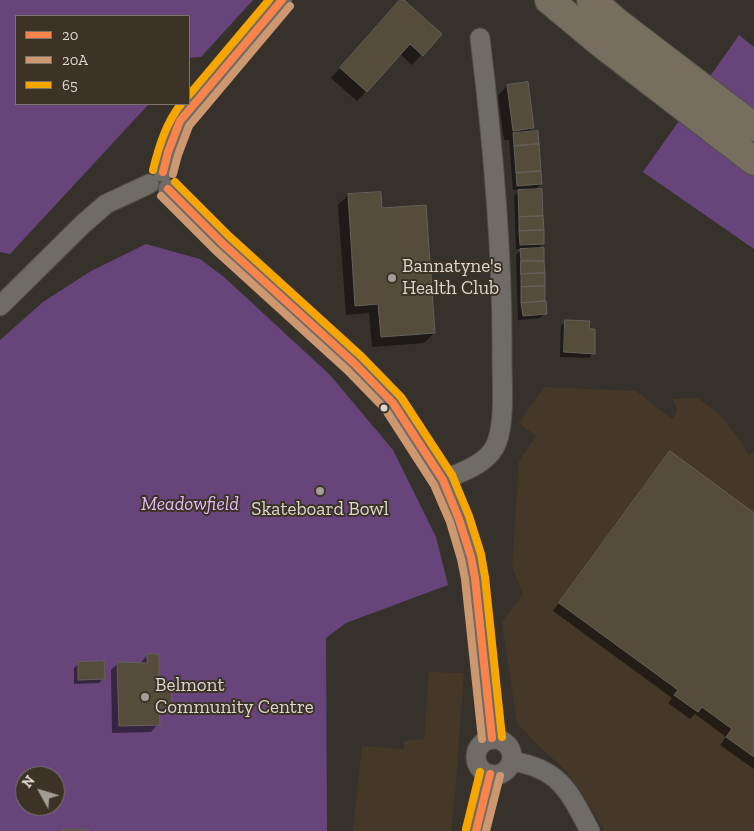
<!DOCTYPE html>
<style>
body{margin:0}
#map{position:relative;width:754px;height:831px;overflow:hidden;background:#37312b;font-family:"Zilla Slab",serif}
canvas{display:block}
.legend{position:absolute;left:15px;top:15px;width:175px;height:90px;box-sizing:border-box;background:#3c3226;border:1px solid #7c746a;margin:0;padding:6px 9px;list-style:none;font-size:15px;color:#ddd7d0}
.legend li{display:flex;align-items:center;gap:10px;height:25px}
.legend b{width:25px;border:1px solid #7c746a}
.north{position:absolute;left:15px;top:766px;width:50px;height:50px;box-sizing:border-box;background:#3c3226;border:1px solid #7c746a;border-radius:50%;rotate:309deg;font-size:14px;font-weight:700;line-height:20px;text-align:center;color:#ddd7d0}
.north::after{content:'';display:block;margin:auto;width:18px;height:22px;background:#a39d96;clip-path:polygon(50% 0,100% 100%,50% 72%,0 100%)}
</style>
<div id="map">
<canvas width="754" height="831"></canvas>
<ul class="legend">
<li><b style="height:6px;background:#f8844c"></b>20</li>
<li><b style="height:6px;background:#cd976f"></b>20A</li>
<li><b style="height:6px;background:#f7a600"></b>65</li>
</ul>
<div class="north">N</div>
</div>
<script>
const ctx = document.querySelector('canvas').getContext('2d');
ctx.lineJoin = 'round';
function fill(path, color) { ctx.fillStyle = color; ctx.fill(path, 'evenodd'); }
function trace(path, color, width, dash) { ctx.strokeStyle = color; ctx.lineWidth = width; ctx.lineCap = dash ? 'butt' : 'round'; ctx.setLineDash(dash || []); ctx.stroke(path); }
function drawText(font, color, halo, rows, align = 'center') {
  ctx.font = font + ' "Zilla Slab",serif'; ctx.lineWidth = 4; ctx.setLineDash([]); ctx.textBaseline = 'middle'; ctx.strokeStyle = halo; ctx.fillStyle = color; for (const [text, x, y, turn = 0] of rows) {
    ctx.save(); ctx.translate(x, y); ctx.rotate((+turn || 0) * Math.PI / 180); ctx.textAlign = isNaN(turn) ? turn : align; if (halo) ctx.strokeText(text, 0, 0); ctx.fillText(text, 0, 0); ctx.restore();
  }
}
fill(new Path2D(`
 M544 387 636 391 672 419 677 412 676 405 672 399 698 398 721 416 743 444 748 455 754 452V831H604L581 791 566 771 535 742 517 723 502 622 523 594 512 567 519 461 536 436 519 423Z
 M429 672 464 673 456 784 451 831H353L362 746 404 749V741L424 739Z`), '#453828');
fill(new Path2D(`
 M0 0H253L201 57 189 58V16H16V104H149L10 254 0 252Z
 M739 35 754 47V249L643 172Z
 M146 244 200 259 224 277 330 375 393 450 436 537 448 585 346 623 326 638 327 831H0V340L43 302 91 271ZM25 776H55V806H25Z`), '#67457b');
fill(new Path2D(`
 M402 0 440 34 412 65 400 54 357 101 331 78Z
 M507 86 533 128 528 133 541 184 534 191 543 243 537 250 542 249 545 313 540 318 518 320 516 255 522 249H516L514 196 520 190H513L509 140H504L498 96Z
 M348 195 381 209 434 333 424 343 372 347 369 313 346 315 338 205Z
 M566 321 588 330 593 353 589 358 560 357 561 326Z
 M670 453 754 514V769L720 745 726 737 695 714 690 719 668 703 672 698 553 611 663 460Z
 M147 655 158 687 170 707 163 714 158 715V724L151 732 112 733 111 670 118 663 140 664Z
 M79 663 103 679 99 683 74 684V668Z`), '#0007');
const building = new Path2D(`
 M400 0H404L442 34 423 56 410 44 367 92 340 68Z
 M528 82 534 128 513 131 507 85Z
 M538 131 539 144 514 146 513 133Z
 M539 144 541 171 516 173 514 146Z
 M541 171 542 184 517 186 516 173Z
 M542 189 543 216 519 217 518 190Z
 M381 192 382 208 426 205 435 333 381 337 378 304 355 306 348 194Z
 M543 216 544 230 519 231V217Z
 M544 230V244L520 245 519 231Z
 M544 248V261H521L520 249Z
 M521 261H544L545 273 521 274Z
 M545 273V286L521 287V274Z
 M545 286V301L521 303V287Z
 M546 301 547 314 523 316 521 303Z
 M565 320 590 321 589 329H595V354L564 352Z
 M670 451 754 513V757L726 737 732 729 702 707 698 712 674 695 678 690 559 603Z
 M147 654H159V686H171L172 708H159L160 725 119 726 117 662 147 663Z
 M104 661 105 679 78 680V662Z
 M63 829H82L90 831H63Z`);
fill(building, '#554c3c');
trace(building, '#65605b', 1);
const minor = new Path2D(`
 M163 172 168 152 180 121 212 82 282 0
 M168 189 222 243 354 363 393 403 443 480 459 519 471 557 475 578 492 738
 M0 306 83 224 106 204 149 184
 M443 480C462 472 490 463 497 442 505 420 502 382 502 359 503 252 493 144 480 38
 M476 757a18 18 0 1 1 36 0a18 18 0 1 1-36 0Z
 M512 761C560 769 569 791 590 831
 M476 831 490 774`);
const highway = new Path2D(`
 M549 0 602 44 754 161
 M591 0 619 24 754 127`);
trace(minor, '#534f49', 21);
trace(highway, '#534f49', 30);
trace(minor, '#6f6b66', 19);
trace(highway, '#786e60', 28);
trace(new Path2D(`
 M163 172 168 152 180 121 282 0
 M168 189 222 243 354 363 393 403 443 480 459 519 471 557 475 578 492 738
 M476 831 490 774`), '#f8844c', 8);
trace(new Path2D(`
 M173 174 178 155 189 126 290 6
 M161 196 215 250 347 370 385 409 434 485 450 522 461 559 465 579 482 739
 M486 831 500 776`), '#cd976f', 8);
trace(new Path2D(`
 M189 95 269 0
 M153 170C159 146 166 123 181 104
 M175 182 229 236 361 356 401 397 452 475 469 516 481 554 485 577 502 737
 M466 829 480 772`), '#f7a600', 8);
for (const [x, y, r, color] of [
 [392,278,5,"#a39d96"],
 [384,408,4.5,"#ddd7d0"],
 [320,491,5,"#a39d96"],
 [145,697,5,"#a39d96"]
]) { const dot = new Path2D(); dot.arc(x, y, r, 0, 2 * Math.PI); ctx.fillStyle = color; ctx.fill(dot); trace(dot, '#3c3226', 2); }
drawText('19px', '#ddd7d0', '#3c3226', [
 ["Bannatyne's",402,267],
 ["Health Club",402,289],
 ["Skateboard Bowl",320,510,"center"],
 ["Belmont",155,686],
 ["Community Centre",155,708]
], 'left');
drawText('italic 19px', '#dfbdf8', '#3c3226', [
 ["Meadowfield",190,505]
]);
</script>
